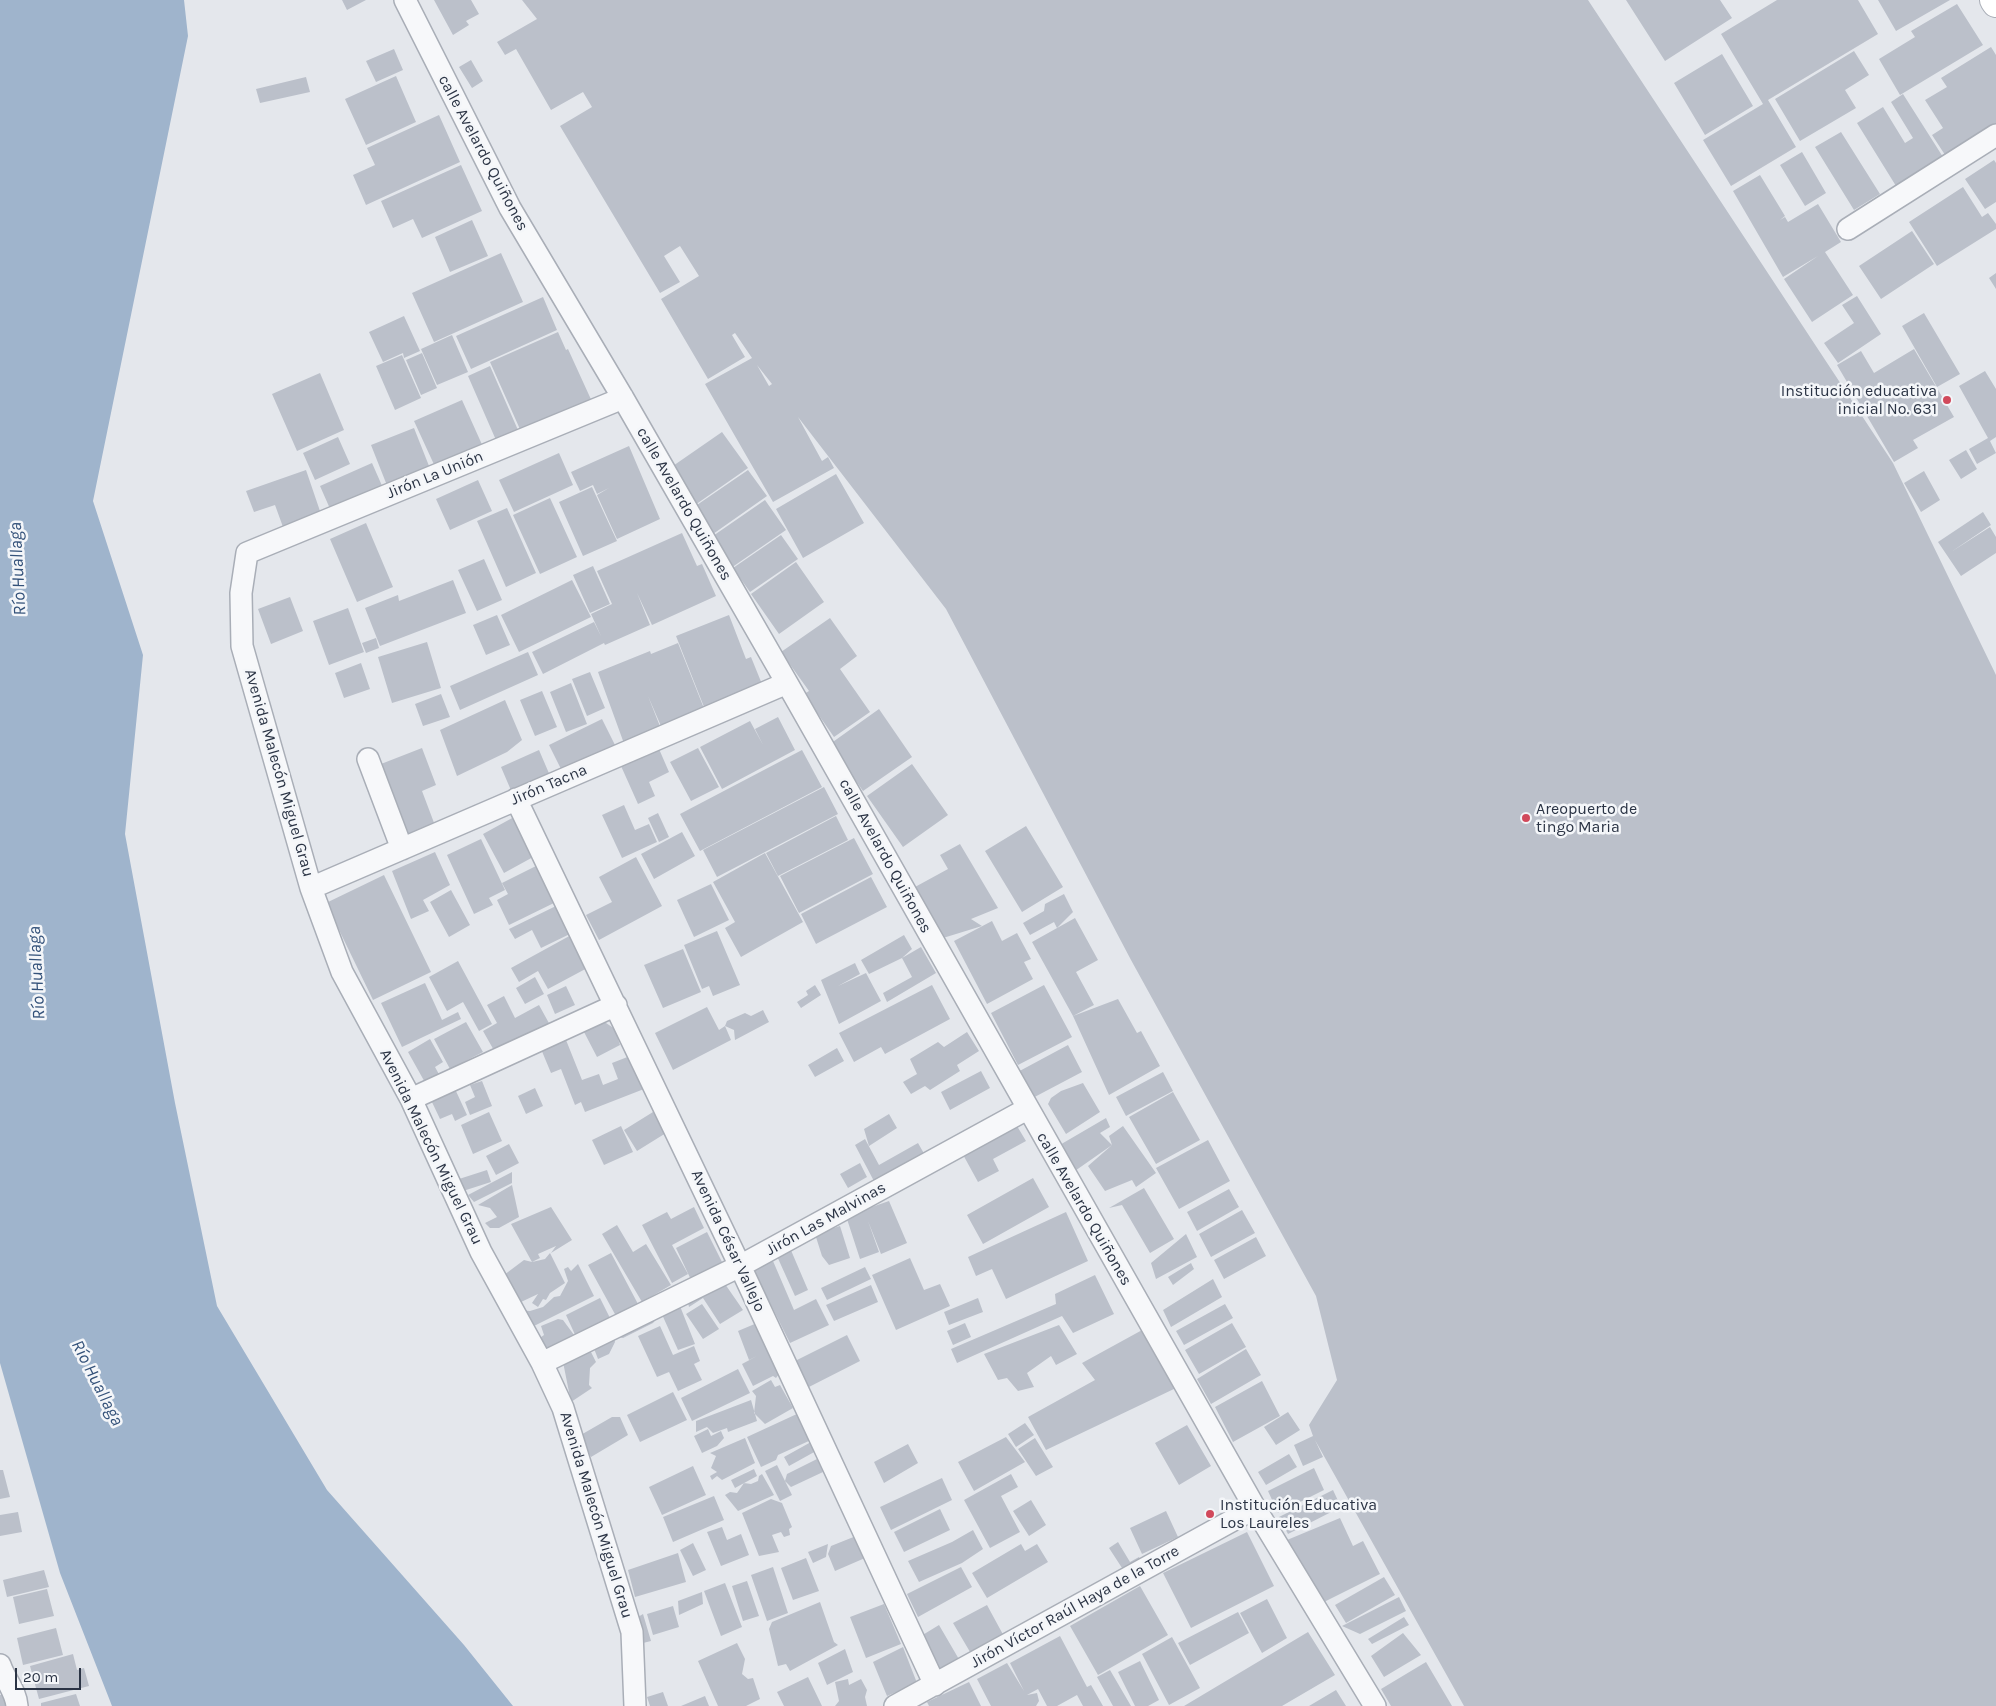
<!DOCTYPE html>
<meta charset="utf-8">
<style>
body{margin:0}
#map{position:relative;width:1996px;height:1706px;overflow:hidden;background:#e4e7ec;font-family:Karla,sans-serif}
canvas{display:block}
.scale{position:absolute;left:15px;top:1668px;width:66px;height:22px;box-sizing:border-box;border:2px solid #2b3445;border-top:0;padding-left:6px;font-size:15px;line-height:18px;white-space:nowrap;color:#2b3445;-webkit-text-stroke:4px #f4f6f9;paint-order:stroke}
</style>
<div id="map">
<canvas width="1996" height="1706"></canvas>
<div class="scale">20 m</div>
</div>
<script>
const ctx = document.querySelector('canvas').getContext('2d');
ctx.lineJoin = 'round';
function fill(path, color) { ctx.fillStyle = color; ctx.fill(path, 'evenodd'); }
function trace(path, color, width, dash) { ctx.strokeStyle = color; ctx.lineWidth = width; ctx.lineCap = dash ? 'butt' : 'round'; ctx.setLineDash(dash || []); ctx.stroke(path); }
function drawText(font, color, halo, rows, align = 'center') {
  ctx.font = font + ' Karla,sans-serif'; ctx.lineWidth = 5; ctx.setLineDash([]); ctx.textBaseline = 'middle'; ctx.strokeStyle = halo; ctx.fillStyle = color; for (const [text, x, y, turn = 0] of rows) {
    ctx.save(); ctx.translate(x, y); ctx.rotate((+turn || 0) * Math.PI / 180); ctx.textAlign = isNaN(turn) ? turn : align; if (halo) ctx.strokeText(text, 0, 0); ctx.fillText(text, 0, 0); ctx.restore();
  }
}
fill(new Path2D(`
 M0 0H184L188 36 93 501 143 655 125 834 175 1103 217 1306 327 1490 464 1645 513 1706H112L60 1573 0 1363Z`), '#9fb4cc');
fill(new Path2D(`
 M342 0H366L347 10Z
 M434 0H471L479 14 466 21 469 25 453 35Z
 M522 0H1588L1893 463 1996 675V1706H1464L1315 1440 1323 1457 1303 1466 1294 1445 1313 1436 1309 1425 1337 1380 1316 1296 1131 960 946 609 798 417 822 461 828 457 834 468 773 502 705 384 752 358 735 333 732 335 745 357 708 379 661 299 699 276 680 246 664 256 680 282 660 293 560 126 592 107 583 92 551 110 516 49 505 55 497 42 537 19ZM757 365 772 384 769 386Z
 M1626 0H1720L1732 18 1665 61Z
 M1777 0H1858L1878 34 1768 100 1796 147 1731 186 1703 140 1763 104 1721 34Z
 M1878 0H1950L1896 31Z
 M1957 4 1983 45 1900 95 1879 59 1915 37 1911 31Z
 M1991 47 1996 55V131L1949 161 1932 135 1943 128 1925 100 1947 87 1941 78Z
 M394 49 403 70 376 82 366 61Z
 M1854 51 1869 75 1845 90 1856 108 1800 141 1775 99Z
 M1722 54 1753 106 1705 135 1674 83Z
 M471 60 483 81 472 88 459 67Z
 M396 76 416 122 366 145 345 99Z
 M306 77 310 92 260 103 256 89Z
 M1903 94 1943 157 1896 186 1857 123 1883 107 1905 143 1913 138 1891 102Z
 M439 115 460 162 366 205 353 175 375 165 367 148Z
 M1841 132 1880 194 1854 210 1815 147Z
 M1802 152 1826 193 1805 206 1780 165Z
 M1994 160 1996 163V202L1985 209 1965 179Z
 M461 165 482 211 422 238 413 219 393 228 381 201Z
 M1760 175 1785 216 1780 220 1785 217 1788 222 1818 204 1841 242 1825 252 1853 295 1812 322 1784 279 1818 256 1783 277 1733 191Z
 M1963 187 1982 217 1988 213 1996 224V229L1937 266 1909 222Z
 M472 220 488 256 450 272 435 237Z
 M1912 231 1934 264 1881 299 1859 266Z
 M501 253 523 302 434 342 412 293Z
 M1996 273V289L1989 278Z
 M1857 296 1881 334 1838 363 1824 343 1854 323 1842 305Z
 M543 297 557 330 471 369 456 336Z
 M1924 313 1960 374 1937 387 1902 326Z
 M404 316 420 351 404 358 403 353 383 362 369 332Z
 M558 332 566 350 568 349 594 406 523 436 490 362Z
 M452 335 468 372 437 385 421 349Z
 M1914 349 1954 417 1913 440 1918 448 1894 462 1837 365 1861 351 1874 373Z
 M422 353 437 388 421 395 406 360Z
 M402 355 421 398 395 410 376 366Z
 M490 366 521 437 499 447 468 376Z
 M1985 371 1996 389V437L1990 441 1996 453 1977 464 1969 449 1988 438 1959 386Z
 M320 373 344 430 297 451 272 394Z
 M462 400 484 449 437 471 414 421Z
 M414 428 431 471 388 488 371 445Z
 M722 432 748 468 695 505 670 468Z
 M338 437 350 464 315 480 303 453Z
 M629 446 660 519 617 539 597 495 609 488 597 494 593 485 580 491 571 472Z
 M1966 450 1977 469 1961 479 1949 460Z
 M559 453 573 485 514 512 499 480Z
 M372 463 383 488 331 511 320 486Z
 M306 470 321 514 283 527 275 505 254 512 246 491Z
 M748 470 767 496 713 534 694 507Z
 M1924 471 1940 500 1921 512 1904 483Z
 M836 474 864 523 803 558 776 509Z
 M478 480 492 511 450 530 436 499Z
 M592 487 617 541 583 556 559 502Z
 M550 498 577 557 540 574 513 515Z
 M765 500 786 530 731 568 710 538Z
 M507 508 536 573 506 587 477 521Z
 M1983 512 1991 525 1951 552 1990 527 1996 537V553L1961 576 1938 542Z
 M366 523 393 587 357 602 330 539Z
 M682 533 697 566 702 564 716 596 652 625 637 593 650 625 605 645 604 643 543 674 532 652 594 622 601 636 591 614 612 604 597 571Z
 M781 535 798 559 750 592 733 568Z
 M484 559 502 600 477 611 458 570Z
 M796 562 824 602 779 634 751 594Z
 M593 566 610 604 590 613 573 575Z
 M453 580 466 613 380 646 365 608 398 595 399 601Z
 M572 580 591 617 519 652 501 615Z
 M290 597 303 631 271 644 258 609Z
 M348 608 364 652 329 665 313 621Z
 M497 615 510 645 486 655 473 625Z
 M729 615 746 659 751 657 764 689 706 712 676 636Z
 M830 618 857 656 840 669 870 712 834 737 804 694 809 691 781 652Z
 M376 638 379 648 366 653 362 643Z
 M427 642 441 688 392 703 378 657Z
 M678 643 707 716 664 733 648 696 663 734 626 749 598 672 650 651 651 654Z
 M528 652 538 675 460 710 450 686Z
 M361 663 370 689 344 698 335 673Z
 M590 672 605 708 587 716 572 679Z
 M571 683 587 724 566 732 550 692Z
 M542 691 557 727 535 736 520 700Z
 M441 694 450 717 423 726 415 704Z
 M505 700 522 740 507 752 457 776 440 730Z
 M879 709 912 757 863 791 830 744Z
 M778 717 795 750 722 789 700 747 750 721 763 745 755 729Z
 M602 719 617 749 564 775 549 745Z
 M422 748 436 785 422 791 436 828 410 839 381 764Z
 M698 748 719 787 691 801 670 762Z
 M659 749 669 772 649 782 655 796 638 804 621 766Z
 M539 750 551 778 513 795 501 767Z
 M802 750 822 787 700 851 680 814Z
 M912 764 948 815 903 847 867 796Z
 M824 787 838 814 717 877 703 850Z
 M624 805 635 830 649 824 657 842 622 858 602 815Z
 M658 813 669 837 659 842 648 818Z
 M836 816 848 840 778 876 766 853Z
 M514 817 535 856 504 873 483 834Z
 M1026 826 1063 887 1022 912 985 851Z
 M682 832 695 856 654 879 641 854Z
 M854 838 873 874 799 913 780 876Z
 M481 839 505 890 489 898 493 905 474 914 447 855Z
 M960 844 998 908 971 919 982 926 943 938 915 887 948 869 940 855Z
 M435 852 450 885 423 900 429 911 411 919 392 871Z
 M765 853 803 922 741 957 725 928 735 922 713 882Z
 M636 857 662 906 599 940 586 915 612 902 599 877Z
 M538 865 556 902 509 925 497 900 508 894 502 883Z
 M384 875 431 972 373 1000 326 903Z
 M871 877 887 907 816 944 801 914Z
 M711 884 729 920 694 937 677 900Z
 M451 890 470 925 449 937 430 902Z
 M1064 894 1073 912 1057 928 1054 922 1030 935 1023 923 1044 911 1045 904Z
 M560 904 574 932 541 948 532 930 515 939 509 929Z
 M1075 918 1098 960 1076 972 1094 1005 1073 1016 1032 942Z
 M992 921 1002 941 1017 933 1031 959 1024 962 1033 979 987 1004 954 941Z
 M717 931 740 985 713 996 709 986 702 989 684 945Z
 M573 934 591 966 548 989 538 971 519 982 511 968Z
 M904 935 912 949 902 958 869 974 861 960Z
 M921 947 936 973 887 1002 883 993 912 977 902 958Z
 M683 949 701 992 663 1008 644 965Z
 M458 961 492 1024 479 1031 463 1002 447 1011 429 977Z
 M855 963 860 974 838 986 866 973 881 1001 839 1024 821 980Z
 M535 977 544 994 525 1004 516 988Z
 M425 983 442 1020 458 1012 461 1019 402 1047 381 1003Z
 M815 985 821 995 801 1008 797 1002 808 995 806 991Z
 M932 985 950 1019 885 1054 881 1047 854 1062 839 1033Z
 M1044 985 1072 1037 1018 1065 991 1013Z
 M566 986 575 1005 555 1014 547 995Z
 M504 996 515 1018 539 1005 550 1025 496 1054 483 1031 497 1023 487 1005Z
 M1118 999 1137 1033 1141 1031 1160 1066 1109 1095 1073 1016Z
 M707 1007 719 1030 725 1026 731 1040 673 1070 655 1033Z
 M763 1010 769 1022 735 1040 734 1030 725 1026 727 1021 745 1013 751 1016Z
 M603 1021 615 1029 620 1045 597 1057 584 1032Z
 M466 1022 483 1052 450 1069 434 1039Z
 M967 1032 979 1051 957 1065 960 1071 930 1090 925 1086 911 1094 903 1082 917 1074 910 1059 938 1042 944 1047Z
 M430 1039 443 1062 435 1067 441 1078 427 1086 408 1052Z
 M566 1040 582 1080 599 1074 603 1085 618 1079 612 1063 630 1056 644 1089 585 1112 581 1102 575 1105 561 1069 551 1073 541 1049Z
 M1068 1045 1082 1072 1027 1101 1014 1074Z
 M837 1048 844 1061 815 1077 808 1065Z
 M981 1071 990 1088 950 1110 941 1092Z
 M1163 1072 1173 1091 1126 1116 1116 1097Z
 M482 1081 492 1106 470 1115 465 1102 475 1097 470 1085Z
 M1083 1083 1100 1112 1066 1134 1048 1104 1051 1098 1061 1091Z
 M535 1088 543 1106 526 1114 518 1096Z
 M455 1089 467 1115 455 1121 452 1114 440 1119 431 1100Z
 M1173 1092 1200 1140 1156 1164 1129 1117Z
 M489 1112 502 1141 473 1154 461 1125Z
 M653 1112 666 1133 637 1151 624 1130Z
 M889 1114 897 1128 869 1146 864 1129Z
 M1106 1118 1110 1127 1100 1133 1112 1145 1072 1173 1058 1146Z
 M1014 1121 1026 1141 993 1159 999 1171 978 1182 961 1151Z
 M621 1126 633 1152 604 1165 592 1140Z
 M1123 1126 1156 1173 1136 1187 1132 1180 1105 1191 1088 1166 1112 1145 1109 1136Z
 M865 1139 879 1165 918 1143 926 1157 876 1185 855 1145Z
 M1208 1140 1230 1181 1179 1209 1156 1168Z
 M509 1144 519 1163 496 1175 486 1156Z
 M860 1163 867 1177 848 1188 840 1174Z
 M487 1170 491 1182 463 1191 459 1179Z
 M512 1172V1183L474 1202 468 1195Z
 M1033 1178 1049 1207 983 1244 967 1215Z
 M512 1185 519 1217 499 1228H490L485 1223 497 1217 490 1208 478 1205Z
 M1144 1188 1174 1239 1150 1253 1122 1205 1109 1208Z
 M1229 1189 1239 1207 1197 1231 1187 1212Z
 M889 1201 907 1243 881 1254 868 1221 879 1252 860 1259 846 1216Z
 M551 1207 572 1240 551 1253 556 1246 538 1254 540 1258 532 1262 511 1224Z
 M694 1207 704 1228 672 1245 688 1274 672 1283 642 1225 667 1212 671 1219Z
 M1242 1210 1255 1233 1211 1257 1199 1234Z
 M1066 1212 1088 1261 1006 1299 992 1269 976 1276 968 1257Z
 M617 1225 633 1252 646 1244 671 1285 642 1302 602 1234Z
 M840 1226 850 1258 829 1265 822 1256 815 1234Z
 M707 1232 725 1268 693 1284 676 1248Z
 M1186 1234 1197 1257 1156 1279 1151 1263Z
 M1256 1237 1266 1256 1224 1279 1214 1260Z
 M790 1248 808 1290 795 1296 776 1254Z
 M550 1253 565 1283 550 1293 546 1300 543 1299 538 1307 532 1303 538 1294 521 1302 512 1285H506L504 1275 524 1260 532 1262 545 1259Z
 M611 1253 638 1304 616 1316 588 1265Z
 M910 1258 924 1290 940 1284 950 1306 896 1330 872 1275Z
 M773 1261 794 1310 816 1299 829 1325 790 1343 753 1269Z
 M1191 1263 1194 1269 1173 1285 1168 1277Z
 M578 1264 594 1296 528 1329 519 1310 530 1311 543 1307 554 1297 560 1296 568 1281 564 1269 568 1267 571 1271Z
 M865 1267 871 1279 827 1300 821 1288Z
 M1095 1275 1114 1314 1073 1333 1062 1316 957 1363 951 1349 1056 1304 1055 1294Z
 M1213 1279 1222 1297 1171 1327 1163 1310Z
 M725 1284 743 1310 720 1324 703 1298 689 1307 686 1294Z
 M871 1285 878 1302 834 1321 826 1305Z
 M600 1298 612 1322 577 1339 566 1315Z
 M978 1298 983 1312 949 1325 944 1312Z
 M678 1301 695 1344 678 1350 660 1310Z
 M702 1304 719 1329 703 1339 686 1314Z
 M1225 1304 1233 1318 1184 1345 1176 1331Z
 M658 1317 653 1323 623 1338 614 1336Z
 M558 1319 563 1320 577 1339 546 1357 534 1342 544 1335 541 1326Z
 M757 1323 779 1374 776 1378 773 1376 753 1386 742 1364 757 1356 749 1360 738 1331Z
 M965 1323 971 1337 953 1345 947 1331Z
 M1232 1323 1246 1347 1199 1374 1185 1350Z
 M1059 1325 1077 1354 1056 1365 1051 1356 1027 1373 1034 1387 1018 1391 1007 1378 998 1380 984 1354Z
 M660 1326 673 1355 694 1346 700 1361 694 1364 702 1380 678 1391 669 1372 657 1377 638 1336Z
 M1144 1329 1176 1388 1046 1450 1028 1417 1095 1380 1082 1363Z
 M847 1335 860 1361 805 1389 791 1363Z
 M614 1336 615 1342 609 1354 598 1359 593 1346Z
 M589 1348 596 1362 590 1368 589 1385 592 1388 571 1402 563 1362Z
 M1246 1349 1261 1375 1211 1404 1197 1379Z
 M738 1369 750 1393 692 1421 681 1398Z
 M771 1380 775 1387 780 1385 793 1408 765 1424 754 1413 756 1396 752 1391Z
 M1262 1381 1280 1416 1233 1442 1215 1407Z
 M673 1392 687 1420 640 1442 627 1415Z
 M751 1400 757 1421 728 1432 727 1428 713 1433 707 1427 696 1432V1421Z
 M1288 1412 1300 1430 1276 1445 1264 1427Z
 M799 1413 811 1440 778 1455 776 1460 761 1467 747 1437Z
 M612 1417H620L628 1435 591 1457 579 1436Z
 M1025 1423 1034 1435 1016 1447 1008 1434Z
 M1187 1425 1211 1466 1179 1485 1155 1443Z
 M708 1429 711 1436 721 1431 724 1438 717 1446 702 1453 694 1436Z
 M1006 1437 1025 1462 974 1491 958 1462Z
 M745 1438 755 1463 722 1480 717 1476 712 1480 710 1476 717 1472 711 1468 716 1456 710 1453Z
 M1035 1438 1053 1467 1036 1476 1018 1449Z
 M811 1442 816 1451 789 1466 784 1457Z
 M908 1444 918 1463 884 1483 874 1462Z
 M1289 1454 1297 1467 1266 1485 1258 1472Z
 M817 1459 823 1472 791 1487 785 1481 787 1474Z
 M777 1465 792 1495 780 1501 765 1471Z
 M693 1466 706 1495 662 1515 649 1487Z
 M1314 1468 1324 1490 1278 1513 1268 1491Z
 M754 1469 757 1476 735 1488 731 1480Z
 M0 1470H3L10 1497 0 1499Z
 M762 1474 774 1495 738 1511 725 1495 730 1492 737 1493 744 1483 751 1484 758 1481 759 1476Z
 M1011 1474 1018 1487 1001 1496 1020 1532 990 1548 964 1500Z
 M942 1478 952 1500 891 1530 880 1507Z
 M1333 1490 1341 1507 1288 1534 1279 1517Z
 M714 1496 724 1520 673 1542 663 1517Z
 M771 1499 782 1503 792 1527 789 1529 790 1535 784 1537 781 1532 772 1535 779 1552 759 1556 742 1513Z
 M1031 1500 1046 1525 1029 1536 1013 1511Z
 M940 1509 950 1530 904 1552 894 1532Z
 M1166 1511 1178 1537 1142 1554 1130 1528Z
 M18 1512 22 1532 0 1536V1515Z
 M1340 1518 1353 1546 1363 1541 1380 1574 1322 1603 1287 1540Z
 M722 1527 727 1540 741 1534 749 1555 721 1566 707 1532Z
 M973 1530 983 1549 962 1563 919 1582 908 1561 952 1542Z
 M1247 1532 1274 1586 1191 1628 1163 1573Z
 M856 1536 865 1558 835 1571 828 1554 831 1546Z
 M1118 1542 1130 1562 1139 1557 1141 1561 1124 1571 1109 1548Z
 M693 1543 706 1570 693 1576 680 1550Z
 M828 1544 826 1557 813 1563 808 1552Z
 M1021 1544 1025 1551 1037 1544 1048 1562 987 1598 972 1573Z
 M678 1553 686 1582 635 1597 628 1570Z
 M806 1558 819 1591 793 1600 781 1568Z
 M773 1567 788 1613 767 1621 751 1575Z
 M961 1567 972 1587 918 1617 907 1594Z
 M44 1570 49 1587 7 1597 3 1580Z
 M1384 1577 1395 1595 1346 1623 1335 1605Z
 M747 1581 759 1616 743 1621 732 1586Z
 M725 1583 742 1627 721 1636 704 1591Z
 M1140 1586 1168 1635 1098 1675 1070 1626Z
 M47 1589 54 1616 19 1624 13 1597Z
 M702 1592 703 1604 679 1615 678 1601Z
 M1399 1597 1406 1611 1360 1634 1342 1626Z
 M1267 1599 1287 1638 1262 1653 1240 1613Z
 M820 1602 834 1642 838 1645 790 1671 786 1664 778 1666 769 1629 772 1622Z
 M884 1604 901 1644 866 1658 850 1617Z
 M987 1605 1006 1640 973 1657 953 1623Z
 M673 1606 679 1627 653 1635 647 1614Z
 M1238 1612 1249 1633 1190 1665 1178 1643Z
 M643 1614 651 1641 639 1644 633 1620Z
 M1404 1617 1409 1625 1372 1644 1368 1639Z
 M939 1625 960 1661 942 1672 921 1636Z
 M56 1628 63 1655 23 1665 17 1638Z
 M1308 1632 1335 1675 1282 1706H1184Z
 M1403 1633 1421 1655 1384 1677 1371 1656Z
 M1060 1636 1087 1687 1091 1685 1103 1706H1083L1077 1695 1057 1706H1047L1038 1689 1027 1695 1037 1693 1039 1701 1036 1706H991L977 1679 1007 1663 1024 1691 1010 1663Z
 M1172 1637 1200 1688 1169 1705 1142 1654Z
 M737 1643 745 1659 742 1674 748 1679 753 1678 760 1699 746 1706H718L698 1661Z
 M903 1647 917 1683 887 1696 873 1662Z
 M845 1649 853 1672 827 1685 818 1663Z
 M73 1654 77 1670 84 1668 89 1686 39 1699 30 1666Z
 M1140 1661 1159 1700 1148 1706H1135L1118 1672Z
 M1426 1662 1452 1706H1391L1381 1689Z
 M1110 1670 1131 1706H1113L1097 1677Z
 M808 1677 822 1706H784L777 1692Z
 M848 1679 849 1685 861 1679 867 1690 865 1697 867 1706H835L839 1701 835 1682Z
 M969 1682 981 1706H929L927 1702Z
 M1336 1690 1346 1706H1309Z
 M663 1692 668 1706H650L647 1697Z
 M76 1694 80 1706H41V1703Z
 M0 1695H9L10 1706H0Z
 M705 1696 709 1706H681Z`), '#bbc0ca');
const street = new Path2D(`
 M405 0 510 208 623 398 787 683 1255 1508 1375 1706
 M1848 229 1996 135
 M623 398 247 553 241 593 242 646 311 888 342 972 411 1099 481 1252 542 1363 563 1408 632 1632 635 1706
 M368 759 402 849
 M516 799 740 1266 935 1685
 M311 888 787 683
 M411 1099 616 1005
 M542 1363 740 1266 1027 1109
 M0 1665C5 1680 16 1691 17 1706
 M895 1706 1255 1508`);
const secondary = new Path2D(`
 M1994 0 1996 3`);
trace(street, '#a9aeb7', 24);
trace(secondary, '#a9aeb7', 30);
trace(street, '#f7f8fa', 21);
trace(secondary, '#fff', 28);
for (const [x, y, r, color] of [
 [1947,400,5,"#d1495b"],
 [1526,818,5,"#d1495b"],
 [1210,1514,5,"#d1495b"]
]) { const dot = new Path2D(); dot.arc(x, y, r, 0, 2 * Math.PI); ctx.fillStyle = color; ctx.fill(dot); trace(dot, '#f4f6f9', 2); }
drawText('16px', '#2b3445', '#f4f6f9', [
 ["calle Avelardo Quiñones",483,153,62],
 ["Jirón La Unión",435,475,-22],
 ["calle Avelardo Quiñones",684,504,60],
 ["Avenida Malecón Miguel Grau",279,773,74],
 ["Jirón Tacna",549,785,-23],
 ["calle Avelardo Quiñones",885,856,61],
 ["Avenida Malecón Miguel Grau",431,1147,64],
 ["calle Avelardo Quiñones",1084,1209,60],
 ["Jirón Las Malvinas",826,1219,-29],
 ["Avenida César Vallejo",728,1241,65],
 ["Avenida Malecón Miguel Grau",596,1515,73],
 ["Jirón Víctor Raúl Haya de la Torre",1075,1607,-29]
]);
drawText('16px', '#2b3445', '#f4f6f9', [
 ["Institución educativa",1937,391,"right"],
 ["inicial No. 631",1937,409,"right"],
 ["Areopuerto de",1536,809],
 ["tingo Maria",1536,827],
 ["Institución Educativa",1220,1505],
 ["Los Laureles",1220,1523]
], 'left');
drawText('italic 18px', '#34527a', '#f4f6f9', [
 ["Río Huallaga",18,569,-93],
 ["Río Huallaga",37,973,-93],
 ["Río Huallaga",97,1383,63]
]);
</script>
